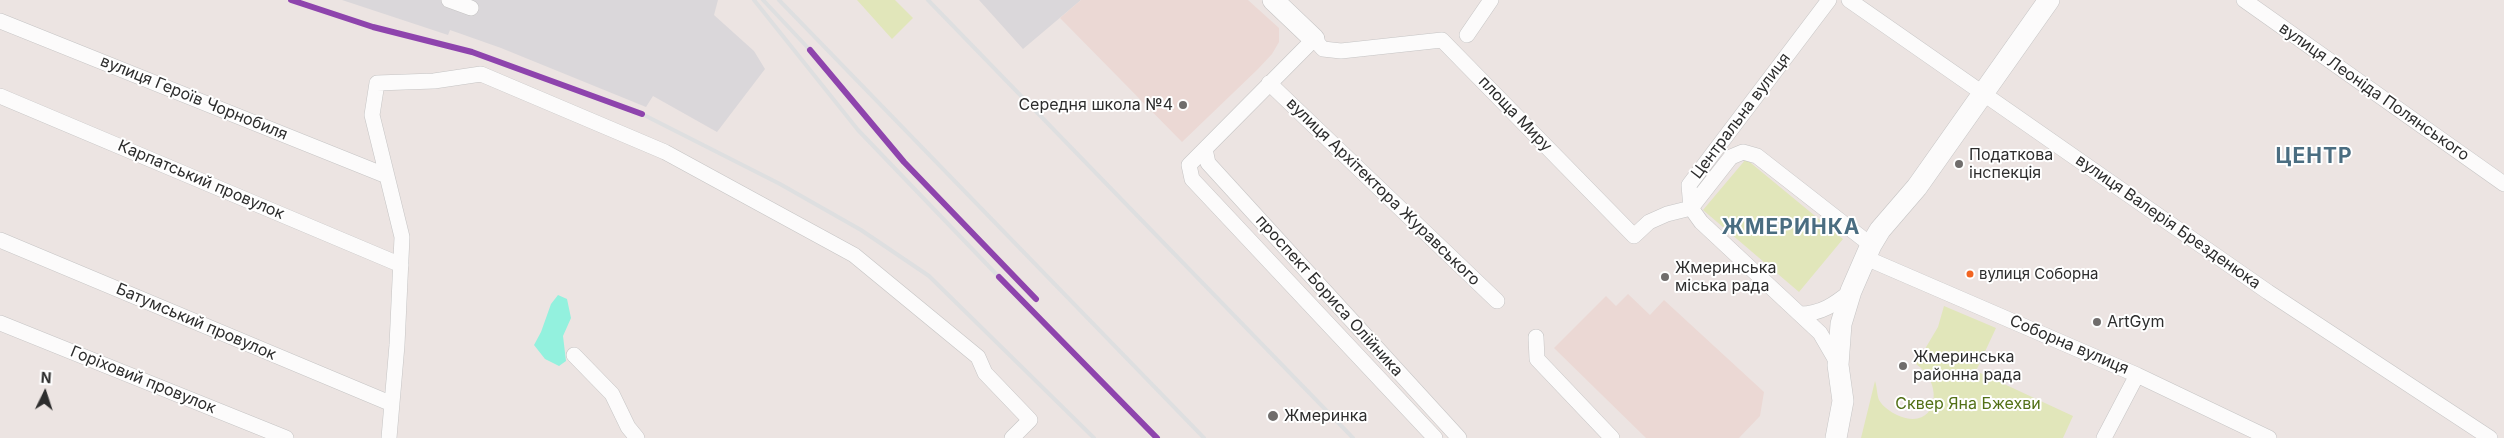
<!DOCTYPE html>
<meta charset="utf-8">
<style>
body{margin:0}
#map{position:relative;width:2504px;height:438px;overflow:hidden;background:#ece4e2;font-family:Inter,sans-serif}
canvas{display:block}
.north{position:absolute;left:20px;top:368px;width:50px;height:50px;-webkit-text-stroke:4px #fff;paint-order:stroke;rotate:4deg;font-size:14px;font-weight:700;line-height:20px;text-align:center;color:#2d2d2d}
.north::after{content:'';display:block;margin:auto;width:18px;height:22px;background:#2d2d2d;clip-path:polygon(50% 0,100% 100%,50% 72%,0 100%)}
</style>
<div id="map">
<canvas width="2504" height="438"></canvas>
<div class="north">N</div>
</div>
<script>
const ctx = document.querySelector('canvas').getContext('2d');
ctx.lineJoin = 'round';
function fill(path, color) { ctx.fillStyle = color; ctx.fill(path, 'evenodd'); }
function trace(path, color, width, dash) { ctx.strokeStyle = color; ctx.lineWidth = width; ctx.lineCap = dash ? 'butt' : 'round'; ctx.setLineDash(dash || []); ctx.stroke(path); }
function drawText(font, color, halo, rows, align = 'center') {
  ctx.font = font + ' Inter,sans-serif'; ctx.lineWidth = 4; ctx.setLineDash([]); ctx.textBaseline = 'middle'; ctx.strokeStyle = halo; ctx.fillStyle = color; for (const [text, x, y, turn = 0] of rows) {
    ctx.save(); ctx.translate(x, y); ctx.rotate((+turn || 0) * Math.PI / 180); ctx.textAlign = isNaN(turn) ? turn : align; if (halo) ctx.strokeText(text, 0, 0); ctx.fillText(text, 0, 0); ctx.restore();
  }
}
fill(new Path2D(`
 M342 0H718L714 15 754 51 765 69 717 132 653 96 646 107 501 48 450 30 448 35Z
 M979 0H1081L1023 49Z`), '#dad7da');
fill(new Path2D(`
 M1081 0H1248L1279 28V42L1272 54 1258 69 1182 142 1060 18Z
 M1628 294 1650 315 1664 300 1764 392 1760 416 1739 438H1646L1554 348 1606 296 1616 306Z`), '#ebd8d4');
fill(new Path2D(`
 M857 0H895L913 18 892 39Z
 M1746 159 1843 239 1799 292 1703 210Z
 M1944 306 1996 328 1976 371 2073 416 2063 438H1861L1875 381C1877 387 1877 395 1879 400 1883 407 1891 412 1897 415 1937 433 1946 384 1916 364L1938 327Z`), '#e1e6ba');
fill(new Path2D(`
 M558 295 567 299 571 318 563 336 566 361 559 366 545 359 534 345 541 332 551 304Z`), '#93f1de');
const street = new Path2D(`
 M449 0 471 8
 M1829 0 1689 185 1691 208 1701 222 1820 333 1838 364
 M1849 0 2268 292 2490 438
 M2244 0 2504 184
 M0 21 387 176
 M1467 35 1491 0
 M1269 83 1497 301
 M0 96 401 265
 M1205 149 1208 163 1459 438
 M0 240 392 404
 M1866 258 2137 375 2269 438
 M1800 314C1821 314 1835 304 1851 291
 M0 323 286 438
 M1536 337 1537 359 1612 438
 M574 355 612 394 628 427 637 438
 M389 438 397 345 402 237 372 115 377 83 434 81 481 74 665 152 854 255 978 357 985 373 1030 420 1012 438
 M1435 438 1192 179 1189 165 1314 39 1323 49 1341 51 1442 40 1634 236 1649 222 1667 214 1691 208 1731 157 1743 152 1757 156 1871 245
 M2104 438 2137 375`);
const secondary = new Path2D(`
 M1273 0 1314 39
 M1836 438 1843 401 1838 365 1841 324 1851 291 1871 245 1880 230 1917 187 2049 0`);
trace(street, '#c5c4c4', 16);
trace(secondary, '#c5c4c4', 22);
trace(street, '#fcfbfb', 15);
trace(secondary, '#fcfbfb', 21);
trace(new Path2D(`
 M754 0 858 130 999 277
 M763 0 810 50
 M779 0 1204 438
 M928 0 1353 438
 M642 114 780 184 861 230 929 276 1094 438`), '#dedfe0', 4);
trace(new Path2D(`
 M291 0 373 27 472 52 642 114
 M810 50 904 162 1036 299
 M999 277 1157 438`), '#8e44ad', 6);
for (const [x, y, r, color] of [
 [1183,105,5,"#706d6c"],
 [1959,164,5,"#706d6c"],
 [1970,274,4.5,"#f26522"],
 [1665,277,5,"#706d6c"],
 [2097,322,5,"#706d6c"],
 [1903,366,5,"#706d6c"],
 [1273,416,6,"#706d6c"]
]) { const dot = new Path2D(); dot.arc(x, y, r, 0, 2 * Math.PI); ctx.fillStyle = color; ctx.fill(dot); trace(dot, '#fff', 2); }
drawText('15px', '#2d2d2d', '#fff', [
 ["вулиця Соборна",1979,274]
], 'left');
drawText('16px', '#2d2d2d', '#fff', [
 ["вулиця Леоніда Полянського",2374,92,35],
 ["вулиця Героїв Чорнобиля",194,98,22],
 ["площа Миру",1515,114,46],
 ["Центральна вулиця",1741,116,-53],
 ["Карпатський провулок",201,180,23],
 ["вулиця Архітектора Журавського",1383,192,44],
 ["вулиця Валерія Брезденюка",2168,222,35],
 ["проспект Бориса Олійника",1329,296,48],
 ["Батумський провулок",196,322,23],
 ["Соборна вулиця",2069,345,23],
 ["Горіховий провулок",143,380,22]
]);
drawText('16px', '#2d2d2d', '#fff', [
 ["Середня школа №4",1173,105,"right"],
 ["Податкова",1969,155],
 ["інспекція",1969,173],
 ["Жмеринська",1675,268],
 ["міська рада",1675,286],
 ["ArtGym",2107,322],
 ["Жмеринська",1913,357],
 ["районна рада",1913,375],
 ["Жмеринка",1284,416]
], 'left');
drawText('16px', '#527016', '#fff', [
 ["Сквер Яна Бжехви",1968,404]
]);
ctx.letterSpacing = '1px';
drawText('bold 21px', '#4a6d81', '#fff', [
 ["ЦЕНТР",2314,157],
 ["ЖМЕРИНКА",1791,228]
]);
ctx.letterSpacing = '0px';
</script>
